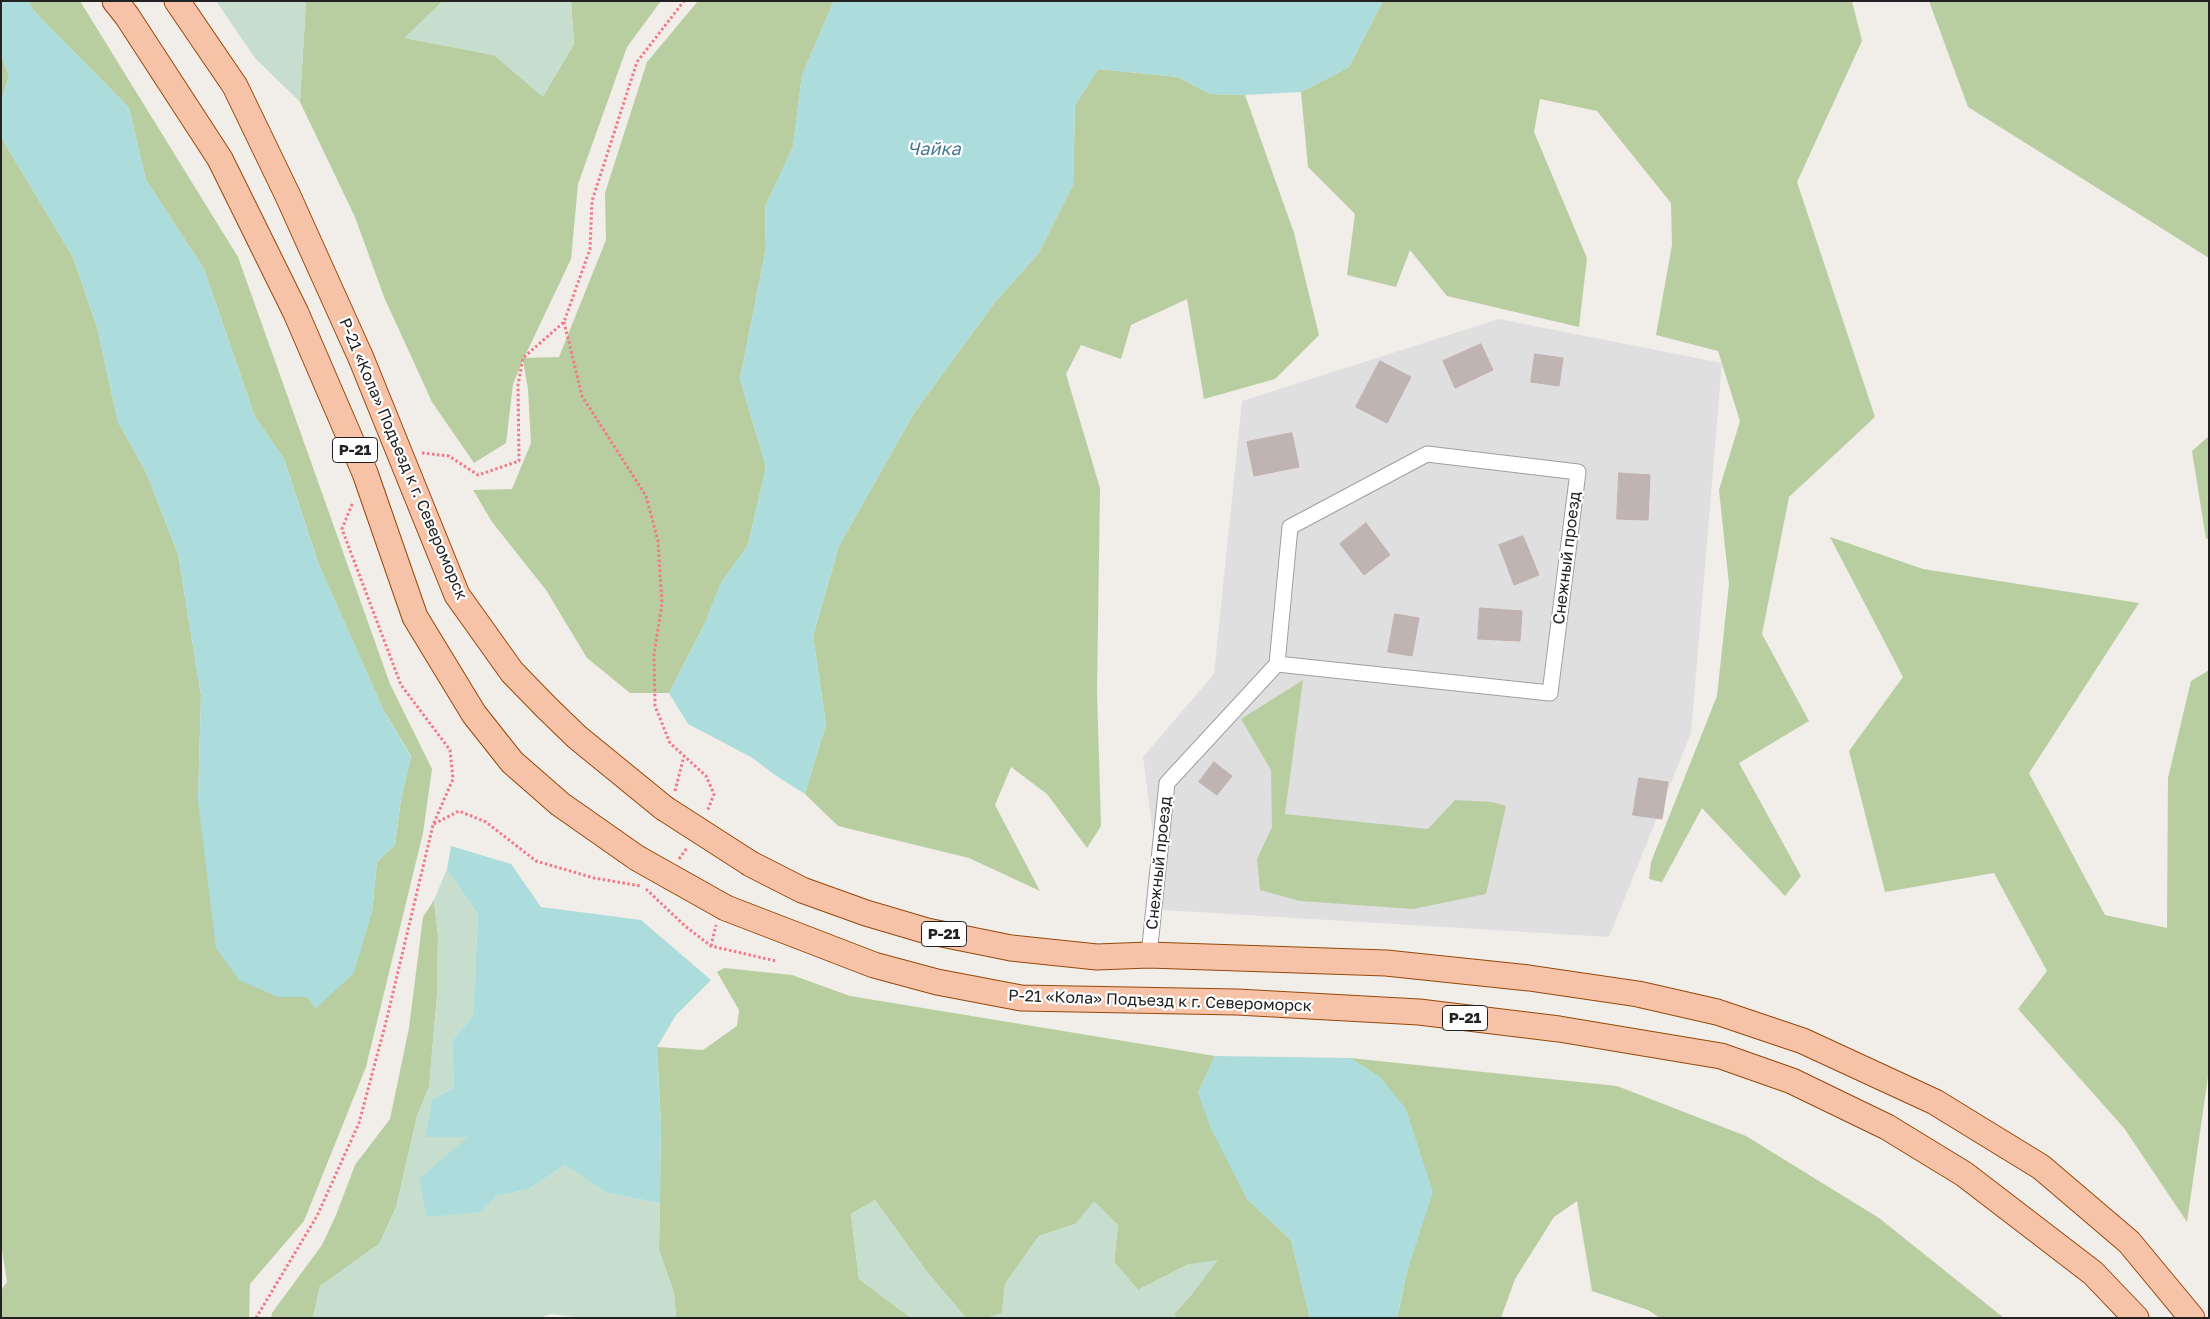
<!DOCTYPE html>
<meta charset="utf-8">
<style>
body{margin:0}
#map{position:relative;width:2210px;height:1319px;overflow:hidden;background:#f1ede9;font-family:"Golos Text",sans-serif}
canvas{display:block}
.frame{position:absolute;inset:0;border:2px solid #222;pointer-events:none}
</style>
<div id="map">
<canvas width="2210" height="1319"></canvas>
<div class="frame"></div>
</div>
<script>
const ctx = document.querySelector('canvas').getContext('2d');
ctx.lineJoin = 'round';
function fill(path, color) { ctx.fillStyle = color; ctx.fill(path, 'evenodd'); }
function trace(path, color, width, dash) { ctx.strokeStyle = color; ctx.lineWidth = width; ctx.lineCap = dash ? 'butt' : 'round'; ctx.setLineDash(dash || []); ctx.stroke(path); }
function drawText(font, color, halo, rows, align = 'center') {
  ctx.font = font + ' "Golos Text",sans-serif'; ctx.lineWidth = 4.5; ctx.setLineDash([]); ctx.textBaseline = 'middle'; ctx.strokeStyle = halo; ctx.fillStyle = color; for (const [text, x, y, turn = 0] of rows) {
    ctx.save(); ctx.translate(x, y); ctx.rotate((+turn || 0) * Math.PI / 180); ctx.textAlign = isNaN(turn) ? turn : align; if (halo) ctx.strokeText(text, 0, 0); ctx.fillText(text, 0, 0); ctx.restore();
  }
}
fill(new Path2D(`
 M1499 319 1722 363 1691 733 1609 937 1163 910 1143 757 1214 674 1242 401Z`), '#e0dfdf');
fill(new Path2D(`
 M28 1H80L238 257 390 684 432 769 423 833 366 1067 304 1221 250 1284 249 1318H1V1290L7 1282 1 1243V137L73 257 97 327 118 422 146 472 178 554 201 695 198 801 278 997H307L372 912 377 862 395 845 401 799 411 756 383 709 319 565 284 459 255 417 204 269 146 180 129 108 33 10Z
 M306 1H443L405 38 494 55 543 96 574 44 571 1H661L627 47 578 184 571 259 524 358 559 357 606 240 605 193 647 62 698 1H834L802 75 793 147 765 207 766 248 740 379 766 467 748 545 721 583 705 623 669 693H630L587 658 546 590 492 522 475 493 473 490 512 489 531 443 528 389 523 360 513 384 506 443 474 463 432 402 384 297 355 217 300 102Z
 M1383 1H1852L1862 41 1797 182 1875 417 1789 497 1762 634 1809 721 1739 763 1801 876 1785 896 1702 808 1662 882 1649 879 1651 862 1717 696 1729 584 1719 490 1740 421 1718 351 1656 335 1672 245 1671 203 1597 111 1540 99 1534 132 1587 258 1579 327 1447 296 1410 250 1396 287 1347 275 1355 214 1308 167 1301 92 1349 67Z
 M1929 1H2209V258L1968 107Z
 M1 55 9 76 1 101Z
 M1098 69 1178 77 1210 94 1245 95 1294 233 1319 335 1275 379 1204 399 1187 299 1131 325 1121 359 1081 345 1066 374 1100 488 1097 691 1101 826 1087 848 1047 794 1011 767 995 805 1040 891 969 858 838 826 805 794 826 724 813 636 839 546 914 413 995 302 1038 254 1073 185 1075 105Z
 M2209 436V538L2206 539 2192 451Z
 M1830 537 1923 569 2139 603 2029 773 2105 915 2167 928 2168 778 2191 681 2209 670V1070L2187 1222 2124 1128 2018 1009 2047 971 1994 873 1885 892 1849 751 1903 677Z
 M1303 680 1285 814 1428 829 1455 800 1492 802 1506 806 1486 894 1413 909 1300 901 1260 890 1257 859 1272 827 1271 770 1241 719Z
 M434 900 438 935 437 996 429 1087 417 1116 396 1208 379 1244 320 1286 313 1318H271L272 1313 322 1245 336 1215 355 1165 390 1119 409 1028 423 917Z
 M724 968 792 975 850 996 1215 1056 1198 1093 1247 1199 1291 1240 1310 1318H1176L1174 1314 1193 1293 1189 1264 1138 1290 1114 1262 1118 1225 1075 1224 1039 1236 1005 1284 1002 1313 987 1318H966L927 1272 875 1200 851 1214 859 1279 911 1318H676L674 1293 659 1250 661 1127 657 1047 703 1050 737 1026 739 1010 717 972Z
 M1350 1058 1617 1086 1746 1136 1879 1218 2004 1318H1660L1648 1310 1592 1291 1577 1201 1554 1217 1515 1279 1501 1318H1397L1407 1272 1381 1078Z`), '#b8cea0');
fill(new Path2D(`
 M216 1H306L300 102 255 58Z
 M443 1H571L574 44 543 97 494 55 404 38Z
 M447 869 478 914 473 1016 452 1041 454 1087 432 1100 425 1137 468 1136 480 1212 497 1196 529 1189 565 1165 607 1193 660 1203 659 1250 674 1293 676 1318H583L551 1314 539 1318H313L320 1286 379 1244 396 1208 417 1116 429 1087 437 996 438 935 434 900Z
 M875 1200 927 1272 966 1318H911L859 1279 851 1214Z
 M1094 1201 1118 1225 1114 1262 1138 1290 1189 1264 1218 1260 1193 1293 1174 1314 1176 1318H987L1002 1313 1005 1284 1039 1236 1075 1224Z`), '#c7dece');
fill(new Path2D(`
 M1 1H28L33 10 129 108 146 180 204 269 255 417 284 459 319 565 383 709 411 757 401 799 395 845 377 862 372 912 354 973 315 1009 307 997H278L239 980 216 948 198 801 201 695 178 554 146 472 118 422 97 327 73 257 1 137V101L9 76 1 55Z
 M834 1H1383L1349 67 1301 92 1245 95 1210 94 1178 77 1098 69 1075 105 1073 185 1038 254 995 302 914 413 839 546 813 636 826 724 805 794 775 775 751 757 688 724 669 693 702 629 721 583 748 545 766 467 740 379 766 248 765 207 793 147 802 75Z
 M451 846 511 864 541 907 641 920 711 980 676 1015 657 1047 661 1127 660 1203 607 1193 565 1165 529 1189 497 1196 480 1212 427 1217 419 1179 468 1137H425L432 1100 454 1087 452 1041 473 1016 478 914 447 869Z
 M1215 1056 1350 1058 1381 1078 1406 1109 1433 1192 1407 1272 1397 1318H1310L1291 1240 1247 1199 1211 1129 1198 1093Z`), '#addcdc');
const building = new Path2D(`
 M1481 344 1493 370 1455 388 1443 361Z
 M1535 354 1563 358 1559 386 1531 382Z
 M1380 361 1411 377 1387 423 1356 407Z
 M1292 433 1299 467 1254 476 1247 442Z
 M1619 473 1650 475 1648 520 1617 519Z
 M1366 523 1390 555 1364 575 1340 544Z
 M1523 536 1539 575 1514 585 1499 545Z
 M1480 608 1522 611 1520 641 1478 639Z
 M1395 614 1419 618 1412 656 1388 652Z
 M1214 762 1232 776 1217 795 1199 782Z
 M1639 778 1668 782 1662 819 1633 815Z`);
fill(building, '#bfb4b2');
trace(building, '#c2b1ac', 1);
const minor = new Path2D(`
 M1427 454 1578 472 1550 693 1277 664 1290 527Z
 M1149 955 1167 783 1277 664`);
const primary = new Path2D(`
 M115 1 127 16 220 159 296 313 365 473 415 617 474 714 512 762 560 804 637 858
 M177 1 235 86 288 196 361 358 457 595 512 672 546 707 577 737 664 808
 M751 864 802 890 866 913 927 931 1011 948 1097 957 1149 955 1386 963 1529 978 1638 994 1717 1012 1803 1041 1935 1102 2041 1167 2129 1242 2192 1318
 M726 908 874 965 937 982 1021 998 1237 1002 1419 1012 1559 1029 1721 1056 1792 1081 1887 1127 1964 1174 2093 1273 2136 1318`);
trace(minor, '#9f9f9f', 17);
trace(primary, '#964809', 27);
trace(new Path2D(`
 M564 322 582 396 646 496 658 541 662 604 654 654 655 706 670 743 706 776 714 794 707 812
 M422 453 449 456 478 475 519 461 518 385 523 358 564 322 590 249 592 201 637 62 684 1
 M675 791 684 756
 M434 824 459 811 486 822 536 861 594 878 641 886
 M679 859 687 848
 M646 889 685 926 711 946 776 961
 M711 946 716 925
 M256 1318 317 1216 359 1123 386 1022 433 825 453 779 450 750 401 685 342 529 353 502`), '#f27988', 3, [2.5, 2.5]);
trace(minor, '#fff', 15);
trace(primary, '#f7c3a8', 25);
const primaryBridge = new Path2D(`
 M664 808 751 864
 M637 858 726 908`);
trace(primaryBridge, '#964809', 27, []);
trace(primaryBridge, '#f7c3a8', 25);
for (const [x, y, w] of [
 [355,450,45],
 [944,934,45],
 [1465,1018,45]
]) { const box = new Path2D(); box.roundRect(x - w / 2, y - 12.5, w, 25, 4); ctx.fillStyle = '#fff'; ctx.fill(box); trace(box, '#222', 1); }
drawText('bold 15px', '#222', null, [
 ["Р-21",355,450],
 ["Р-21",944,934],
 ["Р-21",1465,1018]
]);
drawText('16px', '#222', '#fff', [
 ["Р-21 «Кола» Подъезд к г. Североморск",403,459,67],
 ["Снежный проезд",1567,558,-83],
 ["Снежный проезд",1159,863,-84],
 ["Р-21 «Кола» Подъезд к г. Североморск",1160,1001,2]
]);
drawText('italic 18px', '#457a8e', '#fff', [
 ["Чайка",934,149]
]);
</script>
